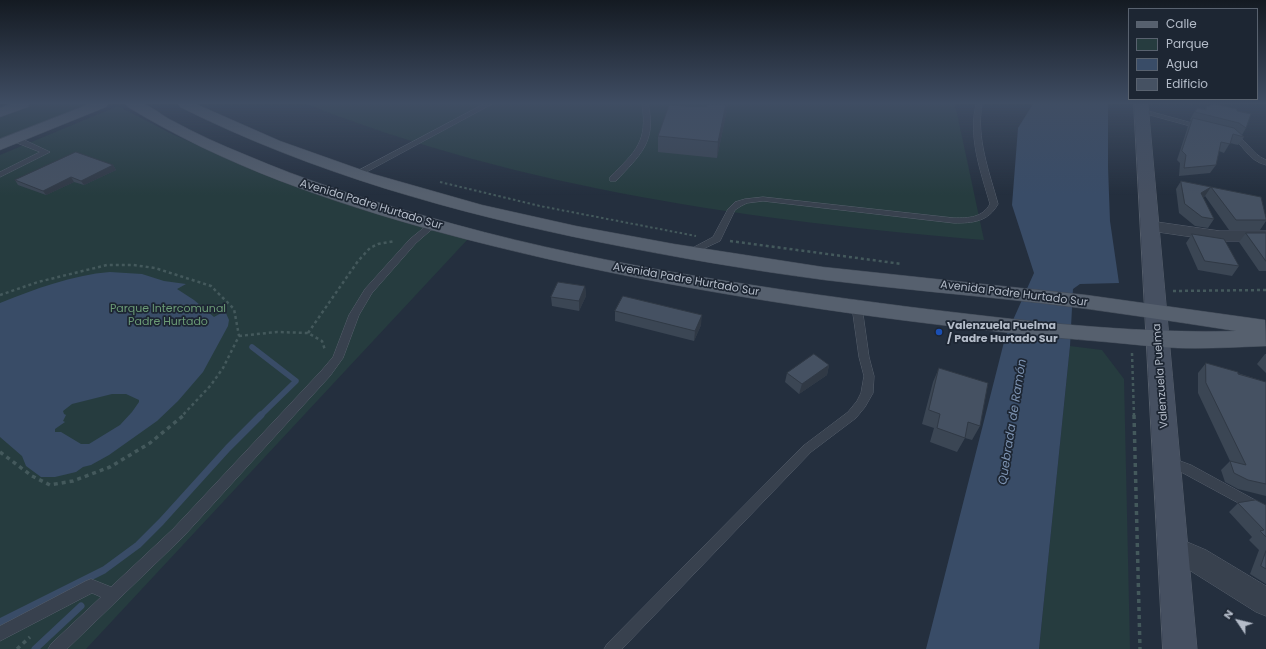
<!DOCTYPE html>
<meta charset="utf-8">
<style>
body{margin:0}
#map{position:relative;width:1266px;height:649px;overflow:hidden;background:#242f3e;font-family:Poppins,sans-serif}
canvas{display:block}
.legend{position:absolute;left:1128px;top:8px;width:130px;height:92px;box-sizing:border-box;background:#1d2633;border:1px solid #59626f;margin:0;padding:5px 7px;list-style:none;font-size:12px;color:#b4bcc9}
.legend li{display:flex;align-items:center;gap:8px;height:20px}
.legend b{width:20px;border:1px solid #59626f}
.north{position:absolute;left:1218px;top:601px;width:40px;height:40px;-webkit-text-stroke:3px #1d2633;paint-order:stroke;rotate:305deg;font-size:11px;font-weight:700;line-height:16px;text-align:center;color:#b4bcc9}
.north::after{content:'';display:block;margin:auto;width:14px;height:18px;background:#b4bcc9;clip-path:polygon(50% 0,100% 100%,50% 72%,0 100%)}
</style>
<div id="map">
<canvas width="1266" height="649"></canvas>
<ul class="legend">
<li><b style="height:5px;background:#56606e"></b>Calle</li>
<li><b style="height:11px;background:#263c3f"></b>Parque</li>
<li><b style="height:11px;background:#394c67"></b>Agua</li>
<li><b style="height:11px;background:#455162"></b>Edificio</li>
</ul>
<div class="north">N</div>
</div>
<script>
const ctx = document.querySelector('canvas').getContext('2d');
ctx.lineJoin = 'round';
function fill(path, color) { ctx.fillStyle = color; ctx.fill(path, 'evenodd'); }
function trace(path, color, width, dash) { ctx.strokeStyle = color; ctx.lineWidth = width; ctx.lineCap = dash ? 'butt' : 'round'; ctx.setLineDash(dash || []); ctx.stroke(path); }
function drawText(font, color, halo, rows, align = 'center') {
  ctx.font = font + ' Poppins,sans-serif'; ctx.lineWidth = 3.5; ctx.setLineDash([]); ctx.textBaseline = 'middle'; ctx.strokeStyle = halo; ctx.fillStyle = color; for (const [text, x, y, turn = 0] of rows) {
    ctx.save(); ctx.translate(x, y); ctx.rotate((+turn || 0) * Math.PI / 180); ctx.textAlign = isNaN(turn) ? turn : align; if (halo) ctx.strokeText(text, 0, 0); ctx.fillText(text, 0, 0); ctx.restore();
  }
}
fill(new Path2D(`
 M33 104H88L0 140V117Z
 M306 104H955L984 240C755 221 522 189 306 104Z
 M118 106 172 134 286 183 468 239 86 649H0V155Z
 M1070 346 1102 350 1124 379 1130 649H1039Z`), '#263c3f');
fill(new Path2D(`
 M1033 104H1108V167L1110 221 1119 283 1080 284 1073 289 1070 346 1039 649H926L1005 338 1034 273 1012 205 1018 128Z
 M110 272 142 274 164 281 186 284 177 289 194 300 214 317 225 311 229 320 228 326 203 372 178 401 157 421 109 455 91 465 83 467 76 472 55 477H41L26 466 22 456 0 437V303C35 289 72 275 110 272ZM112 394H126L139 400V402L132 412 120 425 89 444H81L61 432H55V429L65 422 63 421 66 415 64 414 63 411 72 404Z`), '#394c67');
trace(new Path2D(`
 M252 347 296 381 260 416`), '#394c67', 5.5);
trace(new Path2D(`
 M0 622 104 570 138 545 161 522 228 448 261 415
 M35 649 81 606`), '#394c67', 7);
const lane = new Path2D(`
 M484 104H492L359 176H356L352 174Z
 M642 104H648C657 142 640 155 616 181H610V177C636 151 648 142 642 104Z
 M976 104H982C976 138 989 171 998 204 988 222 973 223 954 223L763 201 747 203 741 206 735 210 720 241 690 255H684L683 253 713 237 728 209 735 202 745 199 763 197 954 218C969 218 982 218 990 204 981 172 968 138 976 104Z
 M1141 109 1203 126 1204 127 1201 129 1139 112 1138 111Z
 M1230 132C1246 137 1251 154 1266 160V165C1246 160 1244 143 1228 135V133Z
 M12 137H18L50 152 0 177V172L40 152 12 141Z
 M439 224 442 225 443 227 442 229 431 230 416 243 372 293 359 315 343 358 330 376 183 537 67 649H48L51 644 101 597 92 593 0 641V626L86 581 91 579 111 587 173 529 322 370 333 357 349 315 365 289 410 239 426 226Z
 M857 304 862 307 869 357 874 376 873 393 865 407 856 418 811 452 622 649H604L607 644 803 446 848 412 857 401 861 393 864 376 859 357 852 307Z
 M1169 457 1191 465 1266 506V518L1183 473 1165 466 1163 462 1165 458Z`);
const street = new Path2D(`
 M1150 221 1220 231H1266V241H1220L1144 230 1142 226 1144 222Z
 M1173 536 1206 550 1266 586V616L1256 612 1186 568 1163 557 1160 548 1163 539Z`);
const secondary = new Path2D(`
 M1134 104H1148L1197 649H1163Z`);
const primary = new Path2D(`
 M10 104H30L28 107 0 117V108Z
 M89 104H108L106 107 0 150V139Z
 M126 104C131 104 138 103 143 104 152 106 164 117 173 121 197 134 221 145 246 155 304 180 364 199 425 216 583 262 747 286 910 307 1018 320 1127 334 1236 331 1171 321 1107 311 1041 303 969 295 897 289 825 280 749 270 674 257 599 242 455 213 312 173 180 107L178 104H196L280 141 373 174 482 205 576 226 674 244 823 267 1086 295 1265 320 1266 346C1237 347 1207 349 1178 348 1154 347 1131 344 1107 342 1031 336 954 327 878 317 730 297 583 271 439 232 331 202 224 166 128 107Z`);
trace(lane, '#565f6c', 1);
trace(street, '#565f6c', 1);
trace(secondary, '#565f6c', 1);
trace(primary, '#414a57', 1);
trace(new Path2D(`
 M440 182 540 206 696 236`), '#44595c', 2, [2.5, 2.5]);
trace(new Path2D(`
 M730 241 902 264
 M1173 291 1266 290
 M0 295 38 282 107 265H133L155 268 211 286 234 309 239 336 223 368 211 385 182 416
 M308 333 358 261 370 248 378 244 395 241
 M239 336 277 332 308 333 322 341 325 350
 M1132 353 1134 416`), '#44595c', 2.5, [3, 3]);
trace(new Path2D(`
 M1134 415 1140 649
 M0 452 32 476 50 485 73 481 110 467 150 443 184 415
 M17 649 30 637`), '#44595c', 3.5, [4, 4]);
fill(lane, '#38414e');
fill(street, '#38414e');
fill(secondary, '#465061');
fill(primary, '#56606e');
fill(new Path2D(`
 M728 104 717 158 658 152V136L706 107Z
 M1211 104 1237 111 1246 128 1242 135 1244 137 1238 145 1230 143 1224 153 1219 151 1216 165 1210 173 1179 176 1180 163 1177 160 1188 126 1191 120H1190L1192 116 1197 108 1205 109 1207 106H1209Z
 M113 165 116 170 84 185 74 182 46 195 18 185 15 180Z
 M1181 181 1261 197 1266 218V221L1260 230H1229L1205 196 1203 198 1214 219 1208 228 1195 226 1179 213 1176 189Z
 M1246 233H1266V271H1259L1239 242Z
 M1192 234 1239 266 1232 276 1198 270 1186 243Z
 M585 286 586 296 579 311 552 306 551 297Z
 M615 311 701 325 694 341 615 321Z
 M1265 354H1266V373L1257 364Z
 M1206 363 1266 382V496L1238 489 1225 482 1221 470 1230 461 1198 393V373Z
 M829 365 827 375 799 394 785 382 787 373Z
 M939 368 980 426 972 440 965 438 957 452 930 442 934 428 922 424 933 382Z
 M1238 503 1266 505V584L1250 574 1259 550 1249 540 1252 537 1229 512Z`), '#3b4654');
fill(new Path2D(`
 M726 104H728L717 158 718 142Z
 M113 165 116 170 84 185 81 181Z
 M71 177 74 182 46 195 43 191Z
 M1211 187 1205 196 1195 202 1201 193Z
 M585 286 586 296 579 311V301Z
 M702 315 701 325 694 341 695 331Z
 M829 365 827 375 799 394 802 384Z`), '#303945');
const building = new Path2D(`
 M707 104H726L718 142 658 136 669 105 706 107Z
 M1211 104H1214L1237 109V111L1251 114 1246 128 1239 123 1195 112 1197 108 1206 110 1207 106H1210Z
 M1193 118 1234 128 1244 137 1233 134 1230 144 1221 142 1216 165 1184 168 1186 155 1182 151Z
 M76 152 113 165 81 181 71 177 43 191 15 180Z
 M1181 181 1261 197 1266 218V220H1236L1211 187 1201 193 1214 219 1202 217 1185 204Z
 M1246 233H1266V261Z
 M1192 234 1224 239 1239 266 1205 261Z
 M558 282 585 286 579 301 551 297Z
 M623 296 702 315 695 331 615 311Z
 M814 354 829 365 802 384 787 373Z
 M1206 363 1238 372V374L1266 382V484L1248 480 1234 473 1230 461 1246 465 1206 383Z
 M939 368 988 383 980 426 968 422 965 438 937 428 940 414 929 410Z
 M1256 500 1266 505V537L1260 531 1264 530 1238 503Z
 M1266 551V569L1261 566Z`);
fill(building, '#455162');
trace(building, '#303945', 1);
const sky = ctx.createLinearGradient(0, 0, 0, 195);
sky.addColorStop(0, '#141a22');
sky.addColorStop(0.53, '#3f4d63');
sky.addColorStop(1, '#3f4d6300');
ctx.fillStyle = sky;
ctx.fillRect(0, 0, 1266, 195);
for (const [x, y, r, color] of [
 [939,332,4,"#1a4fb4"]
]) { const dot = new Path2D(); dot.arc(x, y, r, 0, 2 * Math.PI); ctx.fillStyle = color; ctx.fill(dot); trace(dot, '#1d2633', 1.5); }
drawText('11px', '#b4bcc9', '#1d2633', [
 ["Avenida Padre Hurtado Sur",371,205,17],
 ["Avenida Padre Hurtado Sur",686,280,10],
 ["Avenida Padre Hurtado Sur",1014,294,7],
 ["Valenzuela Puelma",1161,376,-94]
]);
drawText('11px', '#6b9a76', '#1d2633', [
 ["Parque Intercomunal",168,309],
 ["Padre Hurtado",168,322]
]);
drawText('bold 11px', '#b4bcc9', '#1d2633', [
 ["Valenzuela Puelma",947,326],
 ["/ Padre Hurtado Sur",947,339]
], 'left');
drawText('italic 12px', '#7c92b1', '#1d2633', [
 ["Quebrada de Ramón",1013,422,-81]
]);
</script>
